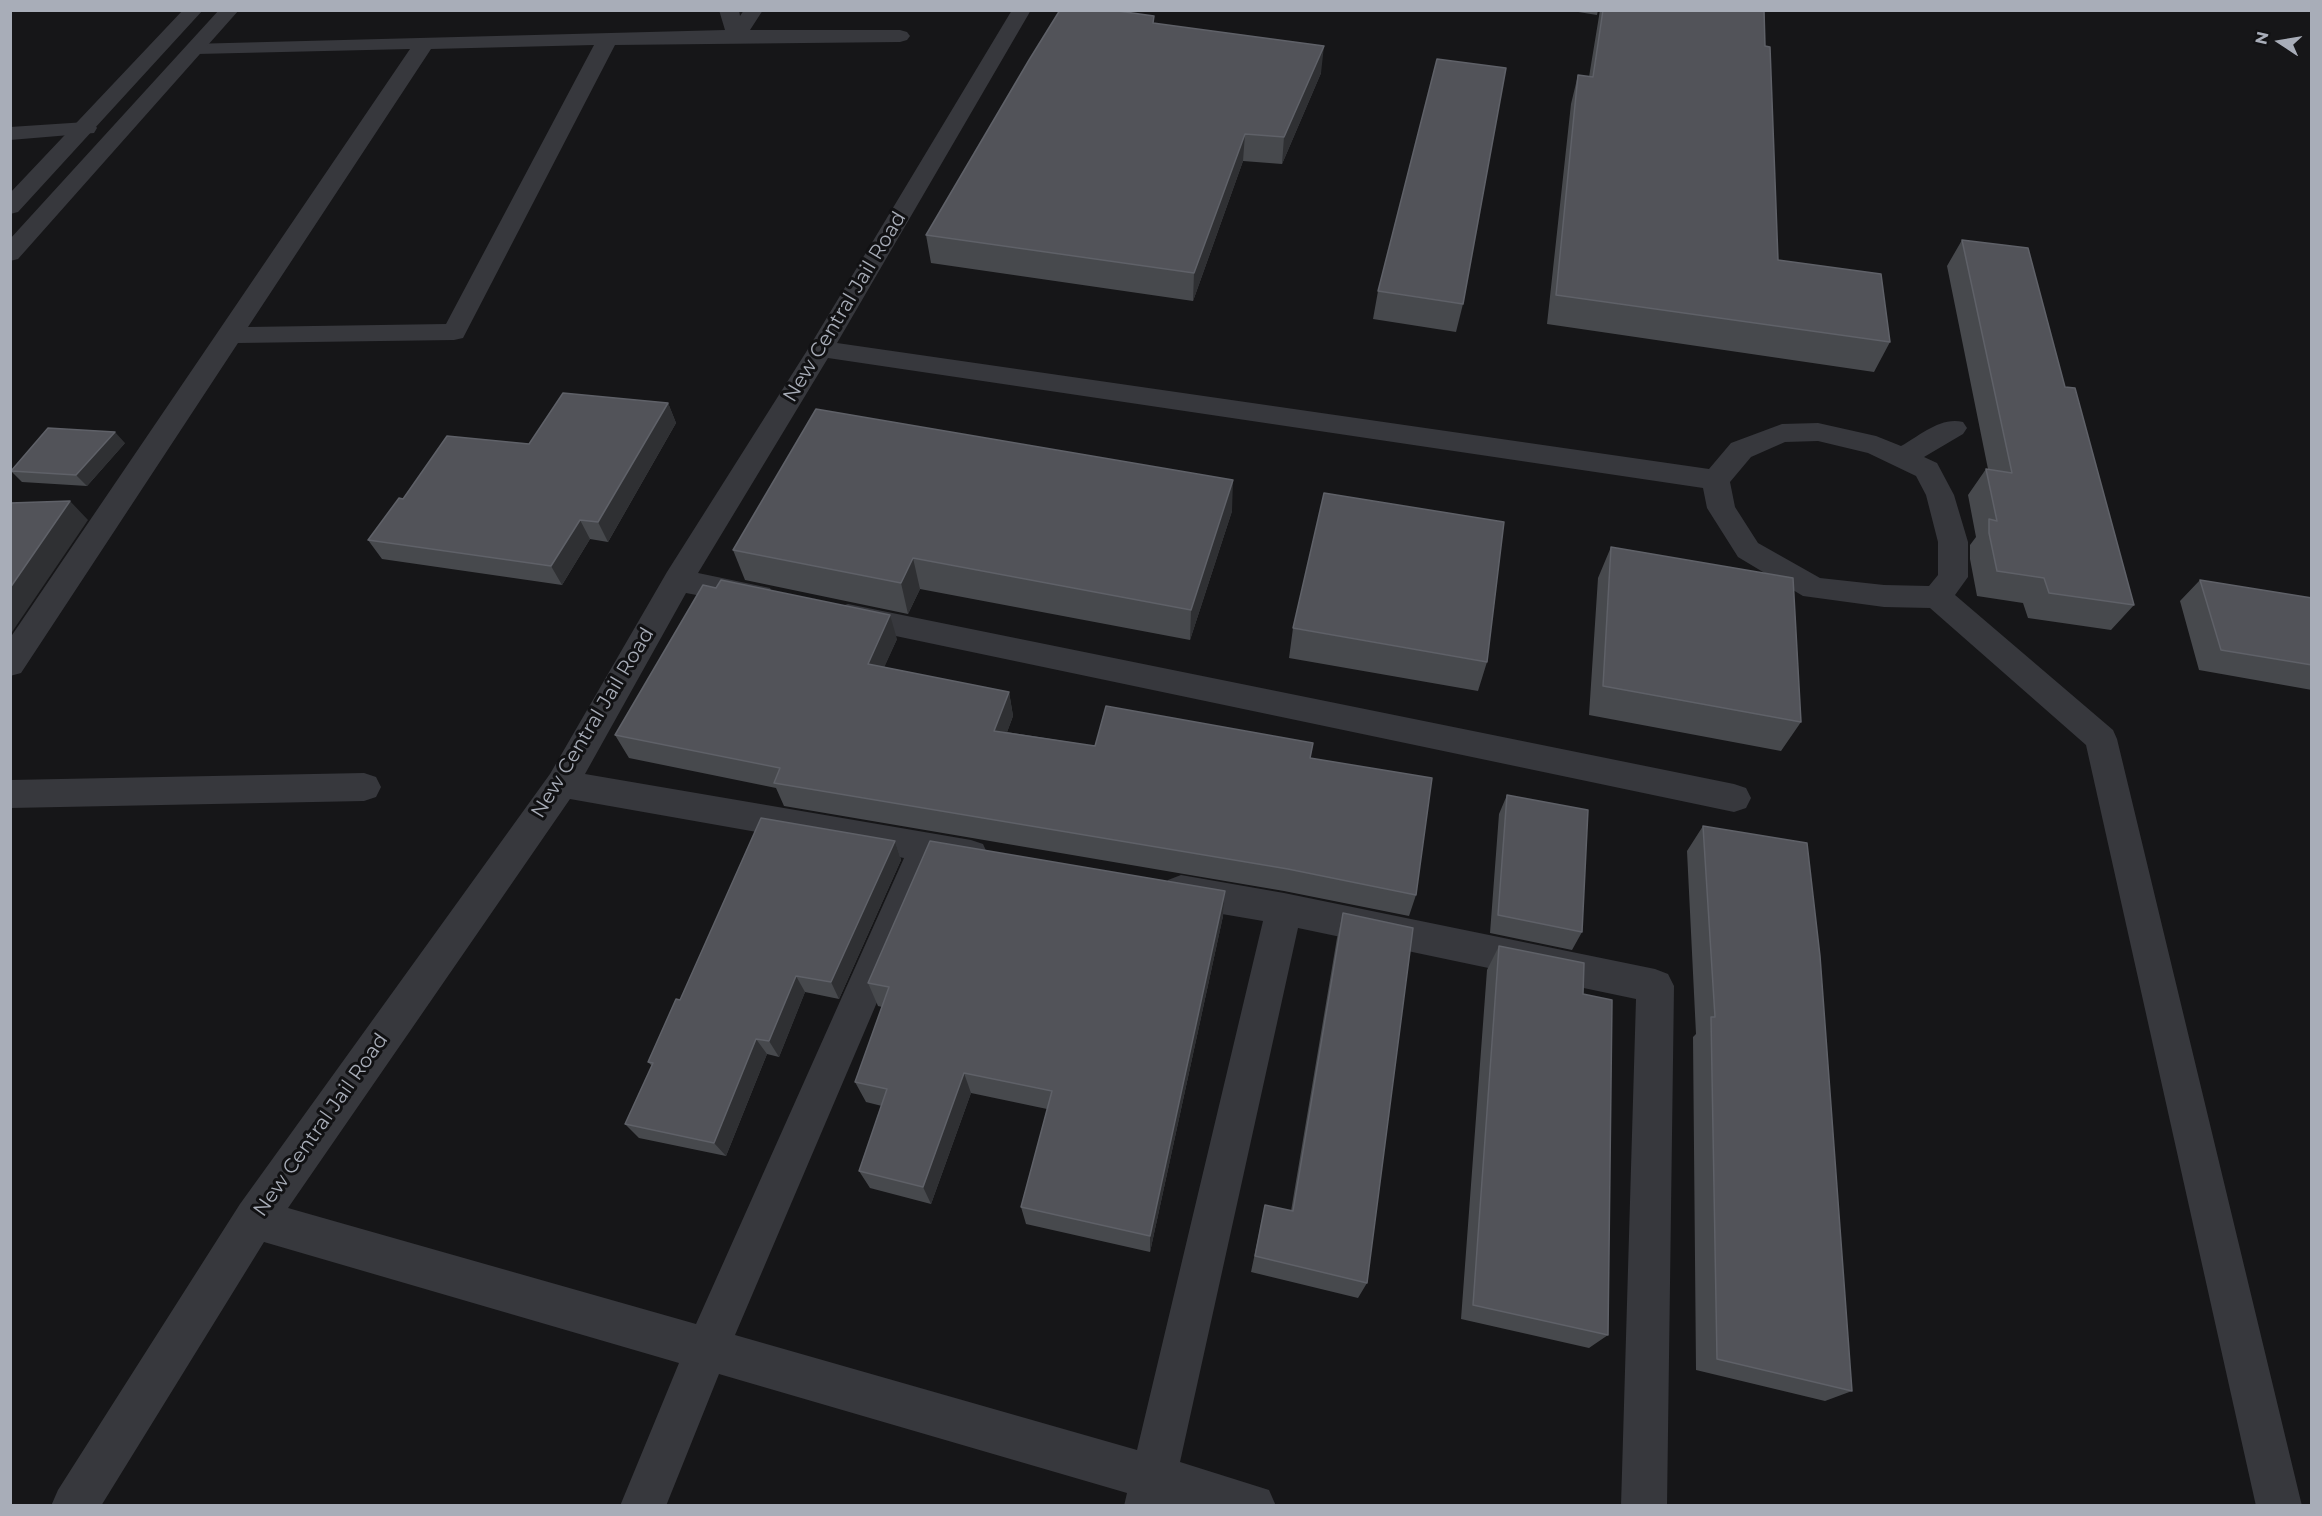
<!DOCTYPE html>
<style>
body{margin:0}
#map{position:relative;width:2322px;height:1516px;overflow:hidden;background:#161618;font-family:Montserrat,sans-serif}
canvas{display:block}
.frame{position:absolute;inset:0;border:12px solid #a8adb8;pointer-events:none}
.north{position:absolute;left:2250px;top:12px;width:60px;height:60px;-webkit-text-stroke:4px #111113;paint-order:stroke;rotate:282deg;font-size:16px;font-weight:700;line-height:24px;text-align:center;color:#a8adb8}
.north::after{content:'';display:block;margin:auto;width:21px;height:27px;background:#a8adb8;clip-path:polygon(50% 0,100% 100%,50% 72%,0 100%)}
</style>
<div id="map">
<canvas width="2322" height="1516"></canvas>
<div class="frame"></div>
<div class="north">N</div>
</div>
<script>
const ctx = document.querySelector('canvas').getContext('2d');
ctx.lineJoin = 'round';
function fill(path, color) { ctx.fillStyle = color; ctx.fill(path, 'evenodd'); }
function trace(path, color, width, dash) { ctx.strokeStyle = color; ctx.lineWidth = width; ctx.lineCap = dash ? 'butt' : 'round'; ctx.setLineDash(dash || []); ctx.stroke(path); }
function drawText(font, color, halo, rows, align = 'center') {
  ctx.font = font + ' Montserrat,sans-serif'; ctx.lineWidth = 6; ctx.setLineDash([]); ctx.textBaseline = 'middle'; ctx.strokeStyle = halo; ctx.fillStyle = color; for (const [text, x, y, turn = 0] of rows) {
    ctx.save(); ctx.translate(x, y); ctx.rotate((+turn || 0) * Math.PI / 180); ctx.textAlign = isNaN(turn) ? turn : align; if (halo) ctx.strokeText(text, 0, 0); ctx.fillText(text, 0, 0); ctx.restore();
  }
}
fill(new Path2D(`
 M719 10H739L740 16 744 10H763L750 30H900L907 32 910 36 907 40 900 42 615 45 463 338 454 340 238 343 21 673 10 676V638L410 49 197 54 190 52 187 48 190 44 725 30ZM594 45 446 324 248 327 431 49Z
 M1012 10H1031L837 343 1709 469 1731 443 1782 424 1818 423 1876 436 1901 446C1919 436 1941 416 1963 422L1967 428 1963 434 1924 457 1937 463 1954 495 1968 542V577L1955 595 2113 730 2117 739 2302 1506H2256L2086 745 1930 608 1884 607 1803 596 1738 557 1707 508 1703 488 828 358 698 573 770 588 774 596 770 604 759 607 686 593 585 774 971 840 983 844 988 855 983 866 971 870 936 864 735 1335 1137 1450 1263 921 1181 907 1168 902 1163 891 1168 880 1181 875 1284 893 1655 969 1668 974 1674 986 1667 1506H1621L1636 999 1298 928 1180 1462 1269 1490 1276 1506H1124L1127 1493 719 1374 666 1506H620L679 1363 264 1242 101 1506H51L58 1490 240 1204 550 774 667 572 808 349ZM1818 441 1868 453 1916 476 1926 495 1938 542V575L1929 586 1884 585 1820 578 1758 543 1735 507 1730 482 1751 457 1785 442ZM570 799 904 858 696 1324 288 1208Z
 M86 122 94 123 97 128 94 133 10 140V127Z
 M848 604 1734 784 1746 788 1751 798 1746 808 1734 812 848 626 837 623 833 615 837 607Z
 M364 773 376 777 381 787 376 797 364 801 10 808V780Z`), '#37383d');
fill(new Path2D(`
 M183 10H203L18 212 10 214V193Z
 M219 10H239L18 259 10 261V239Z`), '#37383d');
fill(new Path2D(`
 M1566 10H1598L1597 15Z
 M1600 10H1764L1765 46 1778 260 1890 342 1874 372 1547 324 1571 104 1578 75 1589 77Z
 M1154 24 1321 73 1282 164 1243 161 1193 301 931 263 926 235Z
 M1962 240 2065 387 2134 605 2111 630 2028 618 2023 603 1977 596 1970 559V545L1976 537 1968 495 1986 469H1988L1947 266Z
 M1378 291 1463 304 1456 332 1373 319Z
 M668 403 676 423 608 542 590 539 562 585 382 559 368 540 403 499Z
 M125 443 87 486 22 482 11 471Z
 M1232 511 1190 640 920 589 908 614 745 580 733 550Z
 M1611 547 1801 722 1781 751 1589 715 1598 578Z
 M2200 580 2312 598V690L2199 670 2180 601Z
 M1293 628 1487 662 1478 691 1289 658Z
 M897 639 884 667 1009 692 1013 716 1007 732 1095 746 1311 758 1416 895 1409 916 1284 891 784 806 776 788 629 758 615 735Z
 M1507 795 1582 932 1572 950 1490 933 1499 814Z
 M1703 826 1852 1391 1825 1401 1696 1370 1693 1037 1696 1034 1687 851Z
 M895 841 901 860 839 999 805 992 779 1057 767 1054 726 1156 639 1138 625 1124 652 1066 648 1062 680 1000Z
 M1225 891 1223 916 1150 1252 1026 1224 1021 1207 1047 1109 971 1093 931 1204 870 1188 859 1171 882 1106 866 1102 855 1082 882 1007 878 1006 868 983Z
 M1343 913 1367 1283 1358 1298 1251 1272 1265 1205 1291 1211 1337 938Z
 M1499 946 1608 1335 1589 1348 1461 1319 1487 970Z`), '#47494d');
fill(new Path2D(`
 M1324 46 1321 73 1282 164 1284 137Z
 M1245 134 1243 161 1193 301 1194 273Z
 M668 403 676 423 608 542 598 522Z
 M115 432 125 443 87 486 76 475Z
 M1233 480 1232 511 1190 640 1191 610Z
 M70 501 88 520 10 635V588Z
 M580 520 590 539 562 585 551 566Z
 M913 558 920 589 908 614 901 583Z
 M890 615 897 639 875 688 868 664Z
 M1009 692 1013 716 999 754 994 731Z
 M895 841 901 860 839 999 831 982Z
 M1225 891 1223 916 1150 1252V1236Z
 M796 976 805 992 779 1057 769 1041Z
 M756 1039 767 1054 726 1156 714 1143Z
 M964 1073 971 1093 931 1204 923 1187Z`), '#2f3033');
const building = new Path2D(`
 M1060 10H1111L1154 16 1153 23 1324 46 1284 137 1245 134 1194 273 926 235 1029 60Z
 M1603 10H1764L1765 46 1770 47 1778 260 1881 274 1890 342 1556 295 1578 75 1593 77Z
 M1437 59 1506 68 1463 304 1378 291Z
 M1962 240 2028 248 2065 387 2075 388 2134 605 2049 593 2044 578 1997 571 1989 533V519L1997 521 1986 469 2012 473Z
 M563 393 668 403 598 522 580 520 551 566 368 540 399 498 403 499 447 436 529 444Z
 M816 409 1233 480 1191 610 913 558 901 583 733 550Z
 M48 428 115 432 76 475 11 471Z
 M1324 493 1504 522 1487 662 1293 628Z
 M70 501 10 588V503Z
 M1611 547 1793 578 1801 722 1603 686Z
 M721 580 890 615 868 664 1009 692 994 731 1095 746 1106 706 1313 743 1310 758 1432 778 1416 895 1288 869 774 783 780 768 615 735 703 585 716 588Z
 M2200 580 2312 598V665L2221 650Z
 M1507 795 1588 810 1582 932 1498 915Z
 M761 818 895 841 831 982 796 976 769 1041 756 1039 714 1143 625 1124 653 1063 648 1062 676 999 680 1000Z
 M1703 826 1807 843 1820 956 1852 1391 1717 1359 1711 1017H1715Z
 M930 841 1225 891 1150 1236 1021 1207 1052 1091 964 1073 923 1187 859 1171 887 1089 855 1082 889 987 868 983Z
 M1343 913 1413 928 1367 1283 1255 1256 1265 1205 1293 1211Z
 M1499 946 1584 963 1583 994 1612 1000 1608 1335 1473 1305Z`);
fill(building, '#525359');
trace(building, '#5f6168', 1.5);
drawText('20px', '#a8adb8', '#111113', [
 ["New Central Jail Road",845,307,-59],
 ["New Central Jail Road",593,723,-59],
 ["New Central Jail Road",321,1125,-55]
]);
</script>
